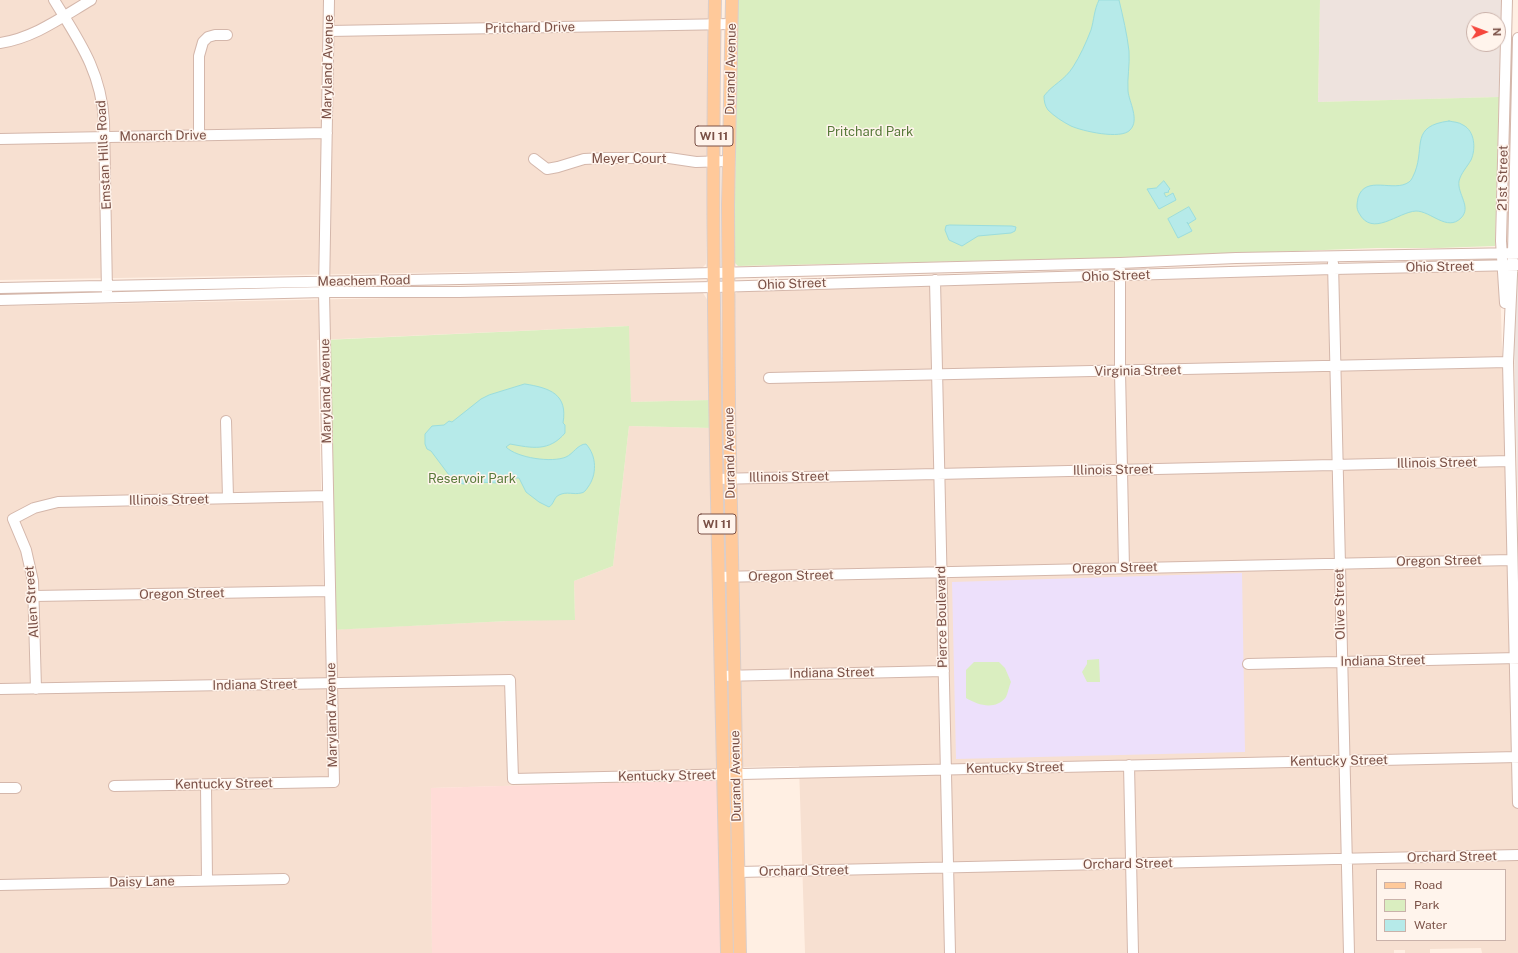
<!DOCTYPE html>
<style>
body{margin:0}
#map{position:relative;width:1518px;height:953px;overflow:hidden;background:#ffefe3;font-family:"Public Sans",sans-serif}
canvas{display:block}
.legend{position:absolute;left:1376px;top:869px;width:130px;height:72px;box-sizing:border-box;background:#fff4ec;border:1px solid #cab2aa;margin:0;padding:5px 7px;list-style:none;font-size:12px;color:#7a5046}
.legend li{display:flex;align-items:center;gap:8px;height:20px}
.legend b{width:20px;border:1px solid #cab2aa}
.north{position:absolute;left:1466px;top:12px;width:40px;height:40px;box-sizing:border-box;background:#fff4ec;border:1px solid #cab2aa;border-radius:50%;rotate:89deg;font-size:11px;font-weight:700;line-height:16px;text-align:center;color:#7a5046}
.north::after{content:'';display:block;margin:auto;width:14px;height:18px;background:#f5463c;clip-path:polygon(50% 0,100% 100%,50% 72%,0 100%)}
</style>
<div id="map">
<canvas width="1518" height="953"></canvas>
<ul class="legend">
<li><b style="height:5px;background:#ffc99a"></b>Road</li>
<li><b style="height:11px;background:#daeec0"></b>Park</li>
<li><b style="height:11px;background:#b6eae9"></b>Water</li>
</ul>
<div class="north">N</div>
</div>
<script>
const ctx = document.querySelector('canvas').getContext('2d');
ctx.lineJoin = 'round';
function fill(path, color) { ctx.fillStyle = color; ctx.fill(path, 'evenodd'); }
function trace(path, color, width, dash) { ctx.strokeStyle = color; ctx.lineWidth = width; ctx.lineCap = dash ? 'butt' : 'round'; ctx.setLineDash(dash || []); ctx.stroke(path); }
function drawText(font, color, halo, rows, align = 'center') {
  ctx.font = font + ' "Public Sans",sans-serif'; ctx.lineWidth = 3; ctx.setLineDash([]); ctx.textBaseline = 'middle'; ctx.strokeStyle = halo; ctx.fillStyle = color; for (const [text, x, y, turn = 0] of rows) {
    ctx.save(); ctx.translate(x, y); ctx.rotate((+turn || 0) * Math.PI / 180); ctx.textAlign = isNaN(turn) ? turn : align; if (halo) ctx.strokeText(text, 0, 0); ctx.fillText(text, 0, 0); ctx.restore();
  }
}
fill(new Path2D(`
 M0 0H711L706 264 702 268H699L0 280Z
 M1497 270 1500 277 1508 570H1518V953H1482L1481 948 1430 949V953H1405V950H1394V953H805L799 766 744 767 741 766 739 759 735 294 739 291 754 290ZM1377 870H1505V940H1377Z
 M691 292 703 293 708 301 711 400 631 402 628 326 317 340 325 630 508 621 575 619 574 581 613 566 629 426 712 428 719 780 431 788 432 953H0V306Z`), '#f7e0d1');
fill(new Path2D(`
 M715 780 719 785 721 953H432L431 788Z`), '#ffdcd7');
fill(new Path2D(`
 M1320 0H1502L1499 97 1318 102ZM1474 20H1498V44H1474Z
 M1518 272V507L1514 343 1516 309 1515 279Z`), '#eee3de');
fill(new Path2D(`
 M1242 573 1245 752 956 759 952 582Z`), '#ede0fb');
fill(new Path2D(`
 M738 0H1320L1318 102 1499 97 1495 246 1438 248H1377L1111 258 738 266 734 262V259Z
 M629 326 631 402 711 400 712 428 629 426 613 566 574 581 575 620 508 621 331 630 325 340Z
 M1099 659 1100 682H1087L1082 672 1087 664V660Z
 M974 662H999L1005 668 1011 682C1009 686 1008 693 1006 697 995 711 978 705 966 698V670Z`), '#daeec0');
const water = new Path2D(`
 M1099 0H1119C1123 17 1127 34 1129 51 1130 65 1127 78 1128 91 1129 102 1140 120 1130 130 1121 140 1082 131 1071 126 1063 122 1054 116 1048 110 1045 106 1044 101 1044 96 1053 84 1064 81 1073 67 1080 56 1086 43 1091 30 1094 20 1094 10 1099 0Z
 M1449 121C1453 122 1459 122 1463 125 1475 131 1476 149 1471 160 1467 167 1461 173 1459 181 1457 194 1472 207 1461 218 1447 232 1431 211 1416 211 1398 212 1372 238 1359 213 1356 208 1357 204 1358 198 1365 174 1394 193 1409 182 1412 180 1413 176 1415 172 1425 146 1410 126 1449 121Z
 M1164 181 1170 189 1168 191 1169 192 1164 193 1166 197 1173 193 1176 200 1159 209 1147 189 1156 188Z
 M1189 207 1196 219 1188 224 1187 222 1192 231 1178 238 1168 219Z
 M950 225 1012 226 1016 227 1015 231 1011 233 978 236 962 246 949 240 945 230 946 226Z
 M525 384C550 388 568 394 563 423L565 425V433C549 452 532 448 510 444L506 447C517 458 552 463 566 457 573 454 578 444 586 444 597 456 597 475 588 487 586 490 584 493 581 493 574 495 567 491 559 495 554 497 554 504 549 507L539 502 526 492 519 478H513L502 483 473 482 463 484 455 481 449 475 431 451 427 449 425 444V434L432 426 444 425 449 421 452 422 481 399 489 395Z`);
fill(water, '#b6eae9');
trace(water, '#9bdddd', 1);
const minor = new Path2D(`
 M54 0C79 41 101 71 104 121L107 292
 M329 31 732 24
 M1518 38 1513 253 1508 362 1518 803
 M0 43C34 38 62 17 91 0
 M199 135V56L203 42 208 37 215 35H227
 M0 139 327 133
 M534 159 547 169 558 167 584 159 605 158H669L696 162 728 161
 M1333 263 1349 953
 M1120 270V371L1124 568
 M935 280 950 953
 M0 288 510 278 1120 263 1236 258 1518 253
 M0 300 324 292H459L714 287 1333 269 1518 265
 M1505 303 1501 241 1507 0
 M769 378 1508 362
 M226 421 228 498
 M716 479 1510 461
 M718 577 1512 560
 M34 596 330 591
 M1248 664 1518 658
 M720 676 944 671
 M0 689 510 680 513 779 1518 757
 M36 689 33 581 26 550 13 519 34 508 58 502 328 496
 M1129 765 1133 953
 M206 785 207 880
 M114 786 334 782 324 292 329 0
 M0 788H16
 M738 872 1518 855
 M0 885 284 879`);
const major = new Path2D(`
 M715 0C709 318 721 635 727 953
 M732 0 728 205 729 406 740 953`);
trace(minor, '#d4b7ab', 12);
trace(major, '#dacecb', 14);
trace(minor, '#fff', 10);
trace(major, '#ffc99a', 12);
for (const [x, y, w] of [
 [714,136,38],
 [717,524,38]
]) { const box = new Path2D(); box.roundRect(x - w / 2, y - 10, w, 20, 3); ctx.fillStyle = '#fff4ec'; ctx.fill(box); trace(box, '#7a5046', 1); }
drawText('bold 12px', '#7a5046', null, [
 ["WI 11",714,136],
 ["WI 11",717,524]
]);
drawText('13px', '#7a5046', '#fff4ec', [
 ["Pritchard Drive",530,28,-1],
 ["Maryland Avenue",328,67,-89],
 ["Durand Avenue",731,69,-89],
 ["Monarch Drive",163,136,-1],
 ["Emstan Hills Road",104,155,-93],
 ["Meyer Court",629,159],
 ["21st Street",1503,178,-89],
 ["Ohio Street",1440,267,-1],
 ["Ohio Street",1116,276,-2],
 ["Meachem Road",364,281,-1],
 ["Ohio Street",792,284,-2],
 ["Virginia Street",1138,371,-1],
 ["Maryland Avenue",326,391,-91],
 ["Durand Avenue",730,453,-91],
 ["Illinois Street",1437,463,-1],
 ["Illinois Street",1113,470,-1],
 ["Illinois Street",789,477,-1],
 ["Illinois Street",169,500,-1],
 ["Oregon Street",1439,561,-1],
 ["Oregon Street",1115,568,-1],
 ["Oregon Street",791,576,-1],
 ["Oregon Street",182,594,-1],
 ["Allen Street",32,602,-94],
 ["Olive Street",1340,604,-91],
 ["Pierce Boulevard",942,617,-91],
 ["Indiana Street",1383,661,-1],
 ["Indiana Street",832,673,-1],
 ["Indiana Street",255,685,-1],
 ["Maryland Avenue",332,715,-91],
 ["Kentucky Street",1339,761,-1],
 ["Kentucky Street",1015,768,-1],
 ["Kentucky Street",667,776,-1],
 ["Durand Avenue",736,776,-91],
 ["Kentucky Street",224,784,-1],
 ["Orchard Street",1452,857,-1],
 ["Orchard Street",1128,864,-1],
 ["Orchard Street",804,871,-1],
 ["Daisy Lane",142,882,-1]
]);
drawText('13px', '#587a3a', '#fff4ec', [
 ["Pritchard Park",870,132],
 ["Reservoir Park",472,479]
]);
</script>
